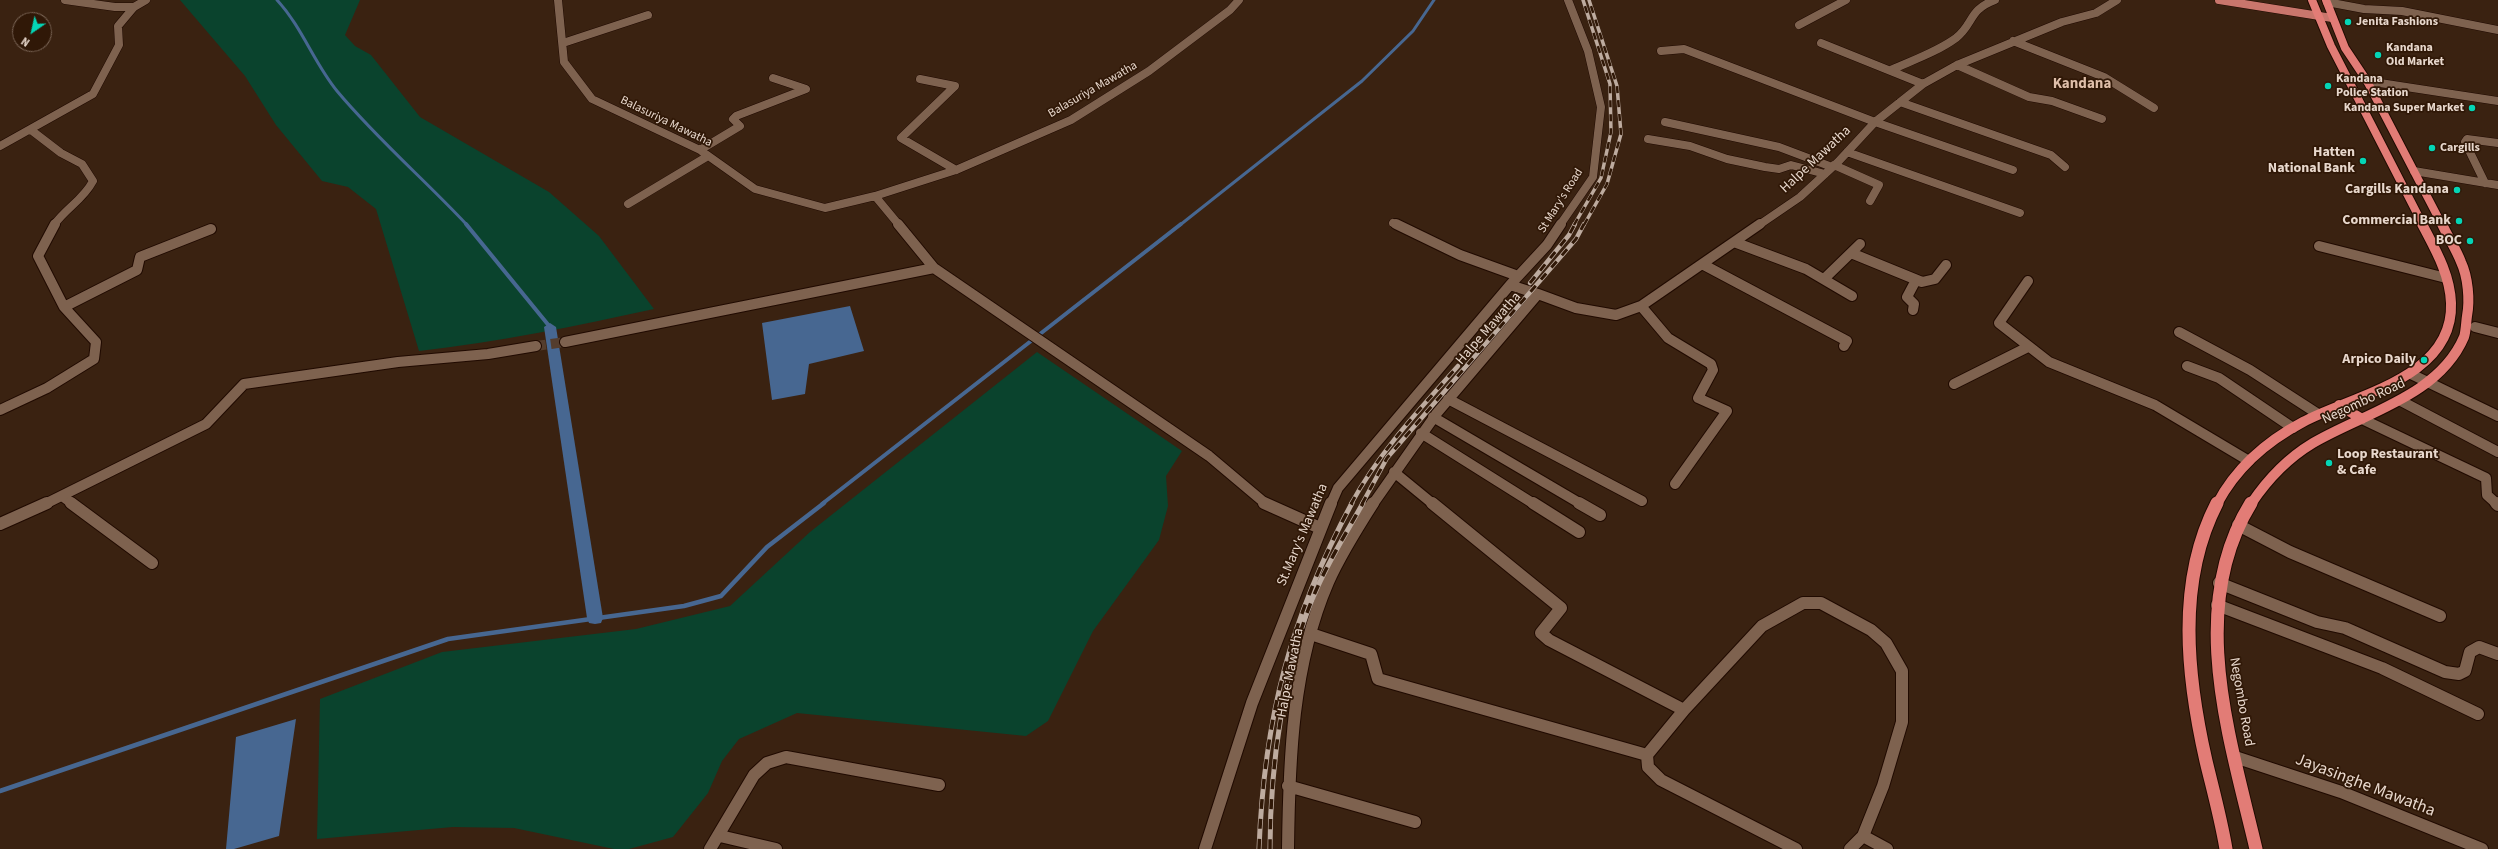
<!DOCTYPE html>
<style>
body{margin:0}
#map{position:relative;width:2498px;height:849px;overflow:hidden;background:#3a2211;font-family:"Source Sans 3",sans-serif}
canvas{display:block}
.north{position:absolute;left:12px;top:12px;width:40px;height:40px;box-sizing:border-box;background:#301807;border:1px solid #7a6556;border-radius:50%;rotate:214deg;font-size:11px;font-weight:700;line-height:16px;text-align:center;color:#e8d8cd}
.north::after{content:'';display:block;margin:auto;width:14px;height:18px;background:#04d5b6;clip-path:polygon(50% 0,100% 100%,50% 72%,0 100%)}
</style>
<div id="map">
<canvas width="2498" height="849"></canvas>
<div class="north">N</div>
</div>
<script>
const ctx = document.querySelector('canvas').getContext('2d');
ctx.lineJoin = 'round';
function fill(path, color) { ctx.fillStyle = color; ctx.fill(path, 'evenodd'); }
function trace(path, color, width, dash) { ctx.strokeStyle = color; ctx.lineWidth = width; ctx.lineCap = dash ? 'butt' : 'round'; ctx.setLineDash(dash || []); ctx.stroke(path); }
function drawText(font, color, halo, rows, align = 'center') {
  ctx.font = font + ' "Source Sans 3",sans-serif'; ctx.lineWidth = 3.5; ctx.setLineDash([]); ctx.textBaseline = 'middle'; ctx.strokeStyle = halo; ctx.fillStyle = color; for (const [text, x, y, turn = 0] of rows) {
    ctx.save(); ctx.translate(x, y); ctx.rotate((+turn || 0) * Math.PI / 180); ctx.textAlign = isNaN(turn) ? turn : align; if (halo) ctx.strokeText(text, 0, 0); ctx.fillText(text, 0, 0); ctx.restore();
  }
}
fill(new Path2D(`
 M180 0H360L345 35 355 46 371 55 420 117 549 192 599 236 654 309C576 326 499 342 419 351L376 209 348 187 322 181 276 125 245 76Z
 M1037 352 1182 451 1166 476 1168 506 1159 540 1093 631 1048 721 1026 736 797 713 739 739 722 761 708 793 673 837 629 849H614L514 828 453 827 317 839 320 699 442 652 636 629 730 606 810 532Z`), '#0a432d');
fill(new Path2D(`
 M850 306 864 351 809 364 805 394 772 400 762 323Z
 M296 719 279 836 234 849H226L236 737Z`), '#476791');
trace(new Path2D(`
 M277 0C302 27 314 63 337 91 377 139 425 180 467 225
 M1180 225 1362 81 1413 31 1434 0`), '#476791', 3);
trace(new Path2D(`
 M466 224 550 327
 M822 504 1181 224`), '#476791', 4);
trace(new Path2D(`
 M0 791 448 639 684 606 721 596 767 547 824 503`), '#476791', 4.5);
fill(new Path2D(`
 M550 323 556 327 603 618 601 623 595 624 589 623 587 618 544 327Z`), '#476791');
trace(new Path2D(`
 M536 346 565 342`), '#543d2d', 10, [10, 5]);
const minorFar2 = new Path2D(`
 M65 0 115 7H134
 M558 0 564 62 592 99 700 150 755 189 825 208 875 196 899 225
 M2327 2 2364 9 2402 11 2498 30
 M1799 25 1846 0
 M2013 41 2104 77 2154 108
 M563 43 648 15
 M1821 43 1923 84
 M1661 51 1684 49 1875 122 2013 170
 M1957 65 2029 97 2052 101 2102 119
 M1891 70C1913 60 1937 52 1956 38 1974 24 1968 10 1995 0
 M920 79 955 86 901 138 956 170
 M2367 81 2498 101
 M1900 102 2051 155 2065 167
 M1665 122 1779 147 1832 167
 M31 130 61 153 82 164 93 181C83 200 66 208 54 225
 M1648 139 1690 146 1727 159 1765 167 1779 169 1791 165 1825 174
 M0 146 93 94 119 45 118 26 134 7 146 0
 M700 150 740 126 733 119 736 116 806 89 773 78
 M1847 152 2020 213
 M1834 165 1879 185 1870 201
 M2414 171 2498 185
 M2485 183 2465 142 2467 139 2498 143
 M875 196 956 170 1071 120 1149 71 1230 10 1239 0
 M628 204 708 156
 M1393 223 1398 225
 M1560 225 1593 177 1601 107 1588 51 1568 0
 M1759 225 1800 197 1838 162 1875 122 1923 84 1957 65 2062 22 2096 13 2117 0`);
const minorFar1 = new Path2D(`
 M898 224 934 268
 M1396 224 1460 255 1518 276
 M1734 242 1806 269 1852 296
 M2319 246 2446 278
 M1851 253 1922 282 1935 279 1946 265
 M1702 264 1847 341 1844 346
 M1824 279 1860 244
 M2028 281 1999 323 2049 362 2155 405 2249 461
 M1510 285 1538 294
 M1641 306 1668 338 1711 364 1713 370 1698 398 1727 411 1675 484
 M64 307 137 270 140 257 211 229
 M1913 310 1914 304 1907 297 1916 280
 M2475 327 2498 333
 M2179 332 2250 370 2318 414
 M565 342 934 268 1209 456 1266 504
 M2187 366 2219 378 2293 428
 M2411 374 2498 416
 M1954 384 2028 347
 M1448 399 1642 501
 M2401 401 2498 452
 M0 410 47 388 94 359 96 342 64 307 38 256 55 224
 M1433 417 1581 504
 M2362 419 2486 478 2487 495 2497 504
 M1421 433 1534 504
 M1394 472 1433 504
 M62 496 73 504
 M45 504 206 424 244 384 398 362 488 354 536 346
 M1331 504 1338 488 1510 285 1547 245 1561 224
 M1373 504 1437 413 1538 294 1576 308 1616 315 1641 306 1760 224`);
const minor = new Path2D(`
 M71 503 152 563
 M1264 503 1320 528
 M1432 503 1561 608 1541 633 1549 640 1684 710
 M1533 503 1579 532
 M1579 503 1600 515
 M2496 503 2498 505
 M0 524 47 503
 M2238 525 2290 552 2440 616
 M2219 583 2317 622 2345 628 2445 672 2459 674 2465 671 2470 652 2479 647 2498 654
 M2217 605 2382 668 2478 714
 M1311 634 1371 654 1378 679 1647 755
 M2235 757 2341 792 2482 849
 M1288 786 1415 822
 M720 836 776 849
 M1863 836 1887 849
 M710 849 754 775 767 763 786 757 939 785
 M1205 849 1252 703 1331 503
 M1288 849C1289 761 1292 665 1328 582 1340 555 1357 528 1373 503
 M1796 849 1661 780 1648 767 1647 755 1684 710 1762 626 1803 603H1821L1871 630 1886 643 1902 671V722L1883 786 1863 836 1850 849`);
const primary = new Path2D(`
 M2219 0 2332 18`);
const trunkFar2 = new Path2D(`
 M2312 0 2331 46 2423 225
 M2326 0 2345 48 2367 81 2442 225`);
const trunkFar1 = new Path2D(`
 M2339 405 2362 419
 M2217 504C2236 468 2267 441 2303 422 2354 395 2454 378 2451 303 2450 274 2435 249 2422 224
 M2251 504C2267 480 2288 458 2313 443 2364 413 2439 396 2464 337 2466 331 2466 322 2467 316 2470 300 2468 277 2461 262 2456 249 2448 237 2442 224`);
const trunk = new Path2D(`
 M2217 503C2176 582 2187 677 2206 761 2213 790 2221 819 2226 849
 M2251 503C2186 608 2230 738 2256 849`);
trace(minorFar2, '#200a00', 9);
trace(minorFar1, '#200a00', 12);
trace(minor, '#200a00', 14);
trace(primary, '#200a00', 9);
trace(trunkFar2, '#200a00', 10);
trace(trunkFar1, '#200a00', 12);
trace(trunk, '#200a00', 15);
trace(minorFar2, '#7e624f', 8);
trace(minorFar1, '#7e624f', 10);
trace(minor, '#7e624f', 12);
trace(primary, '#c9766c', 8);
trace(trunkFar2, '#e27c76', 8);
trace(trunkFar1, '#e27c76', 10);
trace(trunk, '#e27c76', 13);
const railFar2 = new Path2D(`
 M1574 225 1601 178 1611 132 1610 84 1583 0
 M1584 225 1607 184 1621 134 1617 86 1589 0`);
const railFar1 = new Path2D(`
 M1530 283 1569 235 1575 224
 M1351 504C1380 451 1419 410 1458 366
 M1362 504 1387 458 1576 239 1584 224`);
const rail = new Path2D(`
 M1259 849C1264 719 1290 618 1352 503
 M1270 849C1270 767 1284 660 1318 586 1331 557 1348 530 1363 503`);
trace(railFar2, '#bdab9f', 3.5);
trace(railFar1, '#bdab9f', 4.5);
trace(rail, '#bdab9f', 5);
trace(railFar2, '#301807', 2.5, [7]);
trace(railFar1, '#301807', 3, [8]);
trace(rail, '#301807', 3.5, [10]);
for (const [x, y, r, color] of [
 [2348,22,4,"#04d5b6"],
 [2378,55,4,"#04d5b6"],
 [2328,86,4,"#04d5b6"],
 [2472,108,4,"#04d5b6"],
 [2432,148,4,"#04d5b6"],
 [2363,161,4,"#04d5b6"],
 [2457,190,4,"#04d5b6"],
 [2459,221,4,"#04d5b6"],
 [2470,241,4,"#04d5b6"],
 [2424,360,4,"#04d5b6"],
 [2329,463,4,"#04d5b6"]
]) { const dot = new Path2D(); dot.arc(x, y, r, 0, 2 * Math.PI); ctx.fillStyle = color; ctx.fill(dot); trace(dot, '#301807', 1.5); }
drawText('bold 12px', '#e8d8cd', '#301807', [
 ["Jenita Fashions",2356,22],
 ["Kandana",2386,48],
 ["Old Market",2386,62],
 ["Kandana",2336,79],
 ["Police Station",2336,93],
 ["Kandana Super Market",2464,108,"right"],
 ["Cargills",2440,148]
], 'left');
drawText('12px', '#e8d8cd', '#301807', [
 ["Balasuriya Mawatha",1093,90,-30],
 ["Balasuriya Mawatha",666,122,26],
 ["St Mary's Road",1561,201,-58]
]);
drawText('bold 14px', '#e8d8cd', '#301807', [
 ["Hatten",2355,153],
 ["National Bank",2355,169],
 ["Cargills Kandana",2449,190],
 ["Commercial Bank",2451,221],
 ["BOC",2462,241],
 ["Arpico Daily",2416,360],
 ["Loop Restaurant",2337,455,"left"],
 ["& Cafe",2337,471,"left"]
], 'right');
drawText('14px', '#e8d8cd', '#301807', [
 ["Halpe Mawatha",1816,160,-43],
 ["Halpe Mawatha",1489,329,-49],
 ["Negombo Road",2364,402,-25],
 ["St.Mary's Mawatha",1303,535,-67],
 ["Halpe Mawatha",1291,673,-79],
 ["Negombo Road",2241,702,80]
]);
drawText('bold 15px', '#debea9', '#301807', [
 ["Kandana",2082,85]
]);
drawText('17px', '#e8d8cd', '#301807', [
 ["Jayasinghe Mawatha",2365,786,21]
]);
</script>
